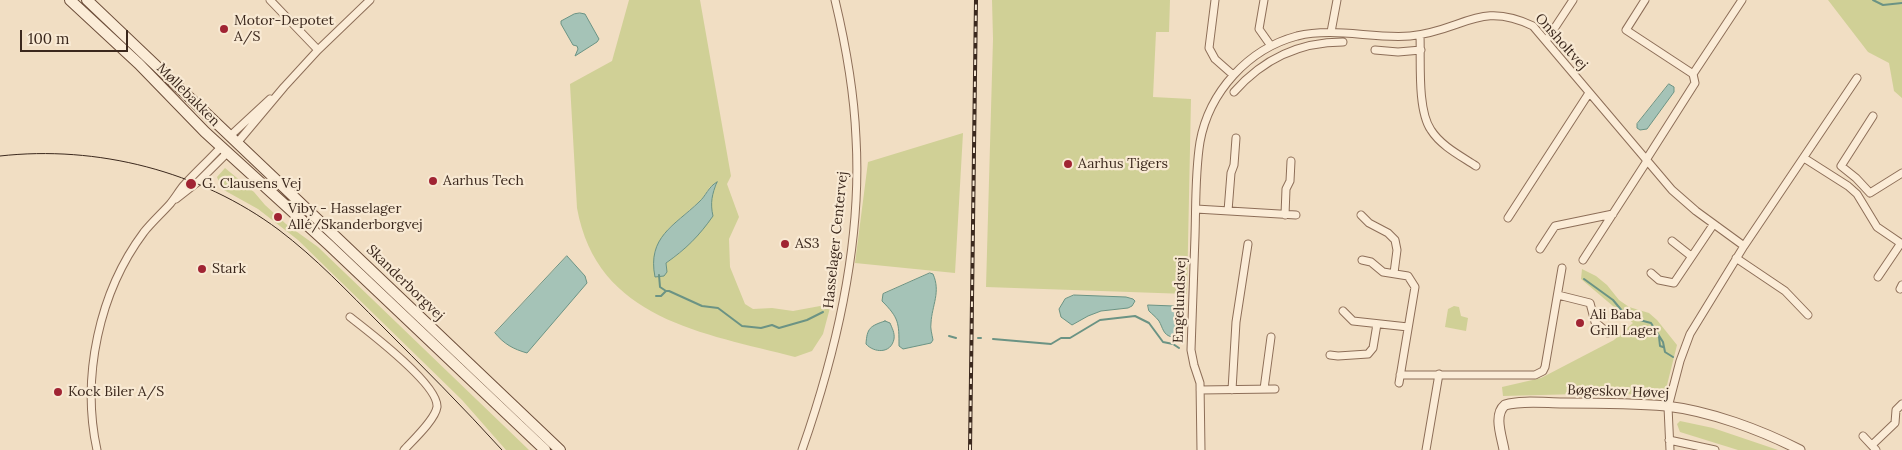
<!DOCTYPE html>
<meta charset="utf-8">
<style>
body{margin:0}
#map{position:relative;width:1902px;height:450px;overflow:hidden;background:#f1dec3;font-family:Lora,serif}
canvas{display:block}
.scale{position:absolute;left:20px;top:30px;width:108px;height:22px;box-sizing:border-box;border:2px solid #3b281d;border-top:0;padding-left:6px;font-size:15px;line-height:18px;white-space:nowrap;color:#3b281d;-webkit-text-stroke:4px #f8e9d3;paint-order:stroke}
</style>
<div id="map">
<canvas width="1902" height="450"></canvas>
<div class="scale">100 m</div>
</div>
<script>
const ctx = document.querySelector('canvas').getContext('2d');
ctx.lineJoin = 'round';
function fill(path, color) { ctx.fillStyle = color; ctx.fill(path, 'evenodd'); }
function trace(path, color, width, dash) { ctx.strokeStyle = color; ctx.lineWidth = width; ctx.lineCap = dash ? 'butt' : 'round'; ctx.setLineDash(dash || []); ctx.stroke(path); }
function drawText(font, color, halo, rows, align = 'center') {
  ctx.font = font + ' Lora,serif'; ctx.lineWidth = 4.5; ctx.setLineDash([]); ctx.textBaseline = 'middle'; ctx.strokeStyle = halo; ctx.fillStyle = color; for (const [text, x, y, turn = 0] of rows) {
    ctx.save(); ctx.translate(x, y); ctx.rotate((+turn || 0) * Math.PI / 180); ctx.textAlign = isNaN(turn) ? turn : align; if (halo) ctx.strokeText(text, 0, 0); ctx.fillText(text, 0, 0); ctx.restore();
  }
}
fill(new Path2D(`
 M629 0H700L731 176 727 184 739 217 729 239 730 267 745 304 753 309 772 308 793 311 831 304 823 334 812 351 795 357C704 333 597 320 577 208L570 84 612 61ZM717 184C712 190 709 203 711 210 698 235 690 247 666 263L667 268 654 253 669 228 701 200 710 187Z
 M992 0H1170L1169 32H1156L1153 97 1191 99 1187 294 986 287 993 39Z
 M1828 0H1902V98L1894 91 1889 63 1868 52Z
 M963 133 955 273 855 263 868 162Z
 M225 168 254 192 265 205 286 224 318 247 529 450H506L462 400 298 240 258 209 222 189 217 177Z
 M1582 269 1596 276 1607 285 1619 300 1629 307 1649 313 1657 320 1677 345 1665 393 1658 397 1617 393 1503 396 1502 387 1541 378 1614 340 1633 323 1581 279Z
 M1454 306 1459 307 1461 316 1468 318 1466 331 1445 327 1448 309Z
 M1680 421 1713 428 1778 450H1738L1680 432 1677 424Z`), '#d0d096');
const water = new Path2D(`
 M580 13 585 14 599 39 597 42 575 56 578 49 577 46 573 45 561 24V21L574 14Z
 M1669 84 1674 87V92L1647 129 1640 130 1637 128V124Z
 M717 182C712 194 710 203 713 216 699 236 686 249 666 263L667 272 664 276 655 277C647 237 674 226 699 202 706 196 708 187 717 182Z
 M567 256 585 276 587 283 527 353C513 349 504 344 495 333Z
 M930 273 933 274C941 292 932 305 931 323 930 328 932 334 933 340L931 343 903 349 899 346C899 323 899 318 882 301L883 294Z
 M1074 295 1126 297 1133 299 1135 301 1132 306 1128 308 1101 311 1088 316 1072 325 1061 317 1059 309 1065 299Z
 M1148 305 1174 306C1178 316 1179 329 1172 337 1163 335 1163 328 1159 321 1156 317 1152 314 1149 311Z
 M885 321 890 323C892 328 895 333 894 339 891 354 874 353 866 344 867 328 870 326 885 321Z`);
fill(water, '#a5c3b7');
trace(water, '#6b9384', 1);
trace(new Path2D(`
 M1873 0 1883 5 1902 3
 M659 275 660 287 666 291H669L702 306 718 308 742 326 761 328 772 325 779 328 807 320 823 312
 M1584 279 1613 300 1623 312 1632 318 1651 323 1663 342 1665 352 1673 357
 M656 296H661L666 291
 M949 336 956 338
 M1659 337 1660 346 1663 347
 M978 338H981
 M993 339 1051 344 1061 338H1070L1100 320 1135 316 1149 323 1163 342 1173 344 1179 348`), '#6b9384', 2);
const minor = new Path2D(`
 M270 0 318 50
 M1215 0 1209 48 1215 59 1232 74
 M1264 0 1259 29 1271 46
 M1645 0 1626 30 1693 74
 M1331 32 1337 0
 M1420 35C1421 60 1417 110 1431 130 1441 146 1461 156 1476 166
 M1546 41 1573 0
 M1375 50 1398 52 1421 50
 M1234 92C1263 59 1299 42 1343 42
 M1873 116 1841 166 1856 178 1870 193 1902 173
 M230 136 270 99
 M237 143 284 87 318 50 370 0
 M1804 158 1848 186 1857 194 1877 227 1902 244
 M1646 160 1695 83 1693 74 1742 0
 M176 199 199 181 227 153
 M1196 209 1296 215
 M1228 211 1231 173 1234 165 1236 138
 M1285 215 1286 189 1290 181 1291 161
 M1361 215 1369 223 1388 233 1395 240 1397 250 1394 273
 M1508 218 1589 93
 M1672 241 1691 256
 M1540 249 1555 226 1613 214
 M1736 258 1785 291 1808 315
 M1362 260 1371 262 1383 272 1408 276 1415 287 1399 383
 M1583 260 1647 161
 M1651 273 1659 280 1674 283 1713 225
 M1878 277 1901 243
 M1900 289 1902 285
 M1558 295 1590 303 1595 322 1608 333
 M1343 311 1353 321 1408 327
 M350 317C368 331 439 385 437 407 435 420 413 440 404 450
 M1330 355 1338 356 1368 354 1373 348 1377 324
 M1400 375H1535L1543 371 1545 367 1562 268
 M1264 389 1271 337
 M1200 390 1275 389
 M1232 390 1236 322 1248 244
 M1863 436 1876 450
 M1669 440 1715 450
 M1872 445 1895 423 1896 410 1902 404
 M97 450C81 377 99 292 144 232 152 222 162 213 170 204 175 198 179 191 184 185 196 172 209 160 221 147
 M802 450C836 353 862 242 856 138 854 91 846 46 835 0
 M1201 450 1200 383 1194 365 1191 350C1192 312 1194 274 1195 236 1196 205 1195 173 1200 142 1209 92 1248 49 1297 36 1335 27 1372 39 1410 36 1463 31 1479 0 1533 26L1672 190 1696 211 1744 246
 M1426 450 1439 374
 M1670 450 1668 407 1680 361 1690 334 1744 246 1857 78`);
const tertiary = new Path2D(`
 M1504 450C1502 437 1493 415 1505 405 1521 400 1546 403 1563 403 1597 403 1632 403 1666 406 1710 411 1761 430 1800 450`);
const secondary = new Path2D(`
 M70 0 139 64 205 132 329 245 545 450
 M87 0 560 450`);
trace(minor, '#8d6e58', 9);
trace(tertiary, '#8d6e58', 11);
trace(secondary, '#6e4f3b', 12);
trace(minor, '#fbecd7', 7);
trace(tertiary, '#fbecd7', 9);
trace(secondary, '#fbecd7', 10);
trace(new Path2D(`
 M0 156C97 145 200 171 279 230 316 258 348 292 381 325 422 366 463 407 502 450`), '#3b281d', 1);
const rail = new Path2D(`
 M970 450 976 0`);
trace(rail, '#3b281d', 4);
trace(rail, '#f8e9d3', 2, [5.5]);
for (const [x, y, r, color] of [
 [224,29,5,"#a02433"],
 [1068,164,5,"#a02433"],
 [433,181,5,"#a02433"],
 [191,184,6,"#a02433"],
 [278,217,5,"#a02433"],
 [785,244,5,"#a02433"],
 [202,269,5,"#a02433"],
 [1580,323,5,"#a02433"],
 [58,392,5,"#a02433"]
]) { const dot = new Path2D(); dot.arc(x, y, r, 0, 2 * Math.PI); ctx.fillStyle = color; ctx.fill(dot); trace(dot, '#f8e9d3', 2); }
drawText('14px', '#3b281d', '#f8e9d3', [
 ["Motor-Depotet",234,21],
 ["A/S",234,37],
 ["Aarhus Tigers",1078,164],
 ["Aarhus Tech",443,181],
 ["G. Clausens Vej",202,184],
 ["Viby - Hasselager",288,209],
 ["Allé/Skanderborgvej",288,225],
 ["AS3",795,244],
 ["Stark",212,269],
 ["Ali Baba",1590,315],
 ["Grill Lager",1590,331],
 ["Kock Biler A/S",68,392]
], 'left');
drawText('14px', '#3b281d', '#f8e9d3', [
 ["Onsholtvej",1561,42,48],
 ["Møllebakken",188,95,45],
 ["Hasselager Centervej",836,240,-84],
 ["Skanderborgvej",405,283,44],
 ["Engelundsvej",1180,300,-88],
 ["Bøgeskov Høvej",1618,392,2]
]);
</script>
